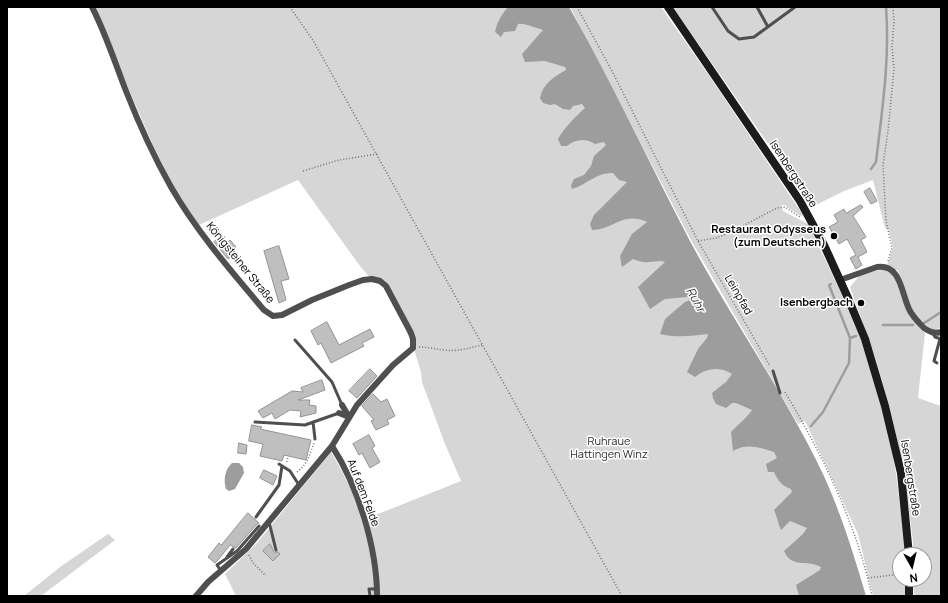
<!DOCTYPE html>
<meta charset="utf-8">
<style>
body{margin:0}
#map{position:relative;width:948px;height:603px;overflow:hidden;background:#fff;font-family:Manrope,sans-serif}
canvas{display:block}
.frame{position:absolute;inset:0;border:8px solid #000;pointer-events:none}
.north{position:absolute;left:892px;top:547px;width:40px;height:40px;box-sizing:border-box;background:#fff;border:1px solid #999;border-radius:50%;rotate:172deg;font-size:11px;font-weight:700;line-height:16px;text-align:center;color:#000}
.north::after{content:'';display:block;margin:auto;width:14px;height:18px;background:#000;clip-path:polygon(50% 0,100% 100%,50% 72%,0 100%)}
</style>
<div id="map">
<canvas width="948" height="603"></canvas>
<div class="frame"></div>
<div class="north">N</div>
</div>
<script>
const ctx = document.querySelector('canvas').getContext('2d');
ctx.lineJoin = 'round';
function fill(path, color) { ctx.fillStyle = color; ctx.fill(path, 'evenodd'); }
function trace(path, color, width, dash) { ctx.strokeStyle = color; ctx.lineWidth = width; ctx.lineCap = dash ? 'butt' : 'round'; ctx.setLineDash(dash || []); ctx.stroke(path); }
function drawText(font, color, halo, rows, align = 'center') {
  ctx.font = font + ' Manrope,sans-serif'; ctx.lineWidth = 3; ctx.setLineDash([]); ctx.textBaseline = 'middle'; ctx.strokeStyle = halo; ctx.fillStyle = color; for (const [text, x, y, turn = 0] of rows) {
    ctx.save(); ctx.translate(x, y); ctx.rotate((+turn || 0) * Math.PI / 180); ctx.textAlign = isNaN(turn) ? turn : align; if (halo) ctx.strokeText(text, 0, 0); ctx.fillText(text, 0, 0); ctx.restore();
  }
}
fill(new Path2D(`
 M91 7H526L544 30 542 31 575 84 628 182 746 389 791 481 816 546 830 596H379L376 556 368 518 461 481 445 444 422 382 421 372 414 349 398 310 389 290 371 279 360 266 298 180 199 225 171 183 153 145 97 16Z
 M570 7H661L710 77 803 215 801 216 784 205H781L783 211 808 224 848 307 861 339 884 407 896 474 905 545 906 555H900V579H906V596H873L858 534 805 421 798 424 692 242Z
 M673 7H941V327L934 331 914 316 908 302 898 271 887 265 893 248 889 230 885 228 873 180 844 191 812 207Z
 M886 269 894 275 911 316 917 325 925 333 918 398 941 406V596H914L913 579H924V555H913V542L904 470 890 408 876 360 850 287 860 275 870 272Z
 M331 452C345 476 358 502 366 528 372 550 373 574 375 596H236L225 574 257 543Z
 M108 534 115 540 41 596H24L60 567Z`), '#d6d6d6');
fill(new Path2D(`
 M508 7H569C613 84 650 165 691 243 733 321 785 394 823 474 841 513 854 555 866 596H799L796 585 820 570 821 567C806 559 792 569 784 551L803 534 807 528 790 521 781 530C778 524 777 516 774 510L792 492 791 489C782 486 778 481 774 472H768L766 464 777 458 774 452C760 447 746 443 733 451L731 432C738 424 746 419 752 410L736 403H732L726 408 716 404 713 398 712 393 726 382 732 374C720 366 706 368 695 377L687 372 698 349 707 338 708 334C693 336 675 338 660 334L665 319 685 302 690 300 687 297 665 299 650 309 638 287 665 262C659 260 656 262 649 262 644 263 638 261 633 259L622 267 620 256 632 234 647 222C622 211 614 230 592 230L590 224 594 215 627 182 619 180 613 173C595 173 588 184 572 189L571 185 574 179 584 175 591 166 594 156 606 145 604 142 595 144C585 138 576 139 567 146H561L558 139C565 127 575 117 585 108L582 104 573 106 570 110 563 109 555 104 550 105 543 103 540 98C543 83 554 77 566 70L565 67 545 61 525 62 522 54 543 30C536 28 525 23 518 24L515 31 504 32 501 37 495 32C497 22 502 14 508 7Z
 M232 463H239L243 467 244 473 235 489 229 491 226 489C223 480 225 469 232 463Z`), '#9d9d9d');
trace(new Path2D(`
 M871 169 876 162C882 111 890 59 886 7
 M924 323 941 312
 M883 325H913
 M850 338 856 336
 M811 426 823 412 849 363 850 338 829 285 831 284`), '#9d9d9d', 2.5);
const building = new Path2D(`
 M870 188 877 201 871 204 864 192Z
 M861 205 863 207 853 216 866 237 861 240 867 252 858 257 862 265 856 269 850 258 856 255 847 239 839 244 829 227 838 222 834 215 844 209 846 213Z
 M220 237 226 244 230 240 236 247 232 250 234 254 228 259 214 242Z
 M279 246 289 279 281 281 286 300 279 303 264 251Z
 M327 322 339 345 370 329 374 337 362 343 364 346 331 363 321 343 318 345 311 331Z
 M370 369 377 376 357 398 349 391Z
 M322 380 325 390 298 400H310L309 405 316 406V413L300 417 301 411 290 410 275 419 272 413 263 418 258 411 292 391 303 392 301 388Z
 M373 394 381 402 387 399 395 416 387 420 389 424 376 430 371 421 374 420 362 406Z
 M252 425 262 427 260 429 311 440 306 460 284 455 282 461 260 456 263 444 249 441Z
 M369 435 375 446 372 448 380 462 370 468 362 453 359 455 353 444Z
 M239 443 247 445 246 454 238 453Z
 M264 470 277 476 273 485 260 478Z
 M248 513 259 523 257 524 236 548 230 545 218 560 215 563 208 557 219 543 221 545Z
 M270 544 274 552H278L280 554 273 561 263 551Z`);
fill(building, '#bfbfbf');
trace(building, '#939393', 1);
trace(new Path2D(`
 M290 7 314 42 622 596
 M577 7 612 71 698 241 770 366
 M303 171 339 160 377 154
 M698 241 716 238 731 232 777 208 785 207 800 217
 M888 261 892 248 886 221 883 165 888 131 894 69 892 47 894 22 893 7
 M419 347C428 347 435 349 444 350 457 352 469 348 482 345
 M785 392C823 456 856 523 872 596
 M287 462 288 456
 M297 472C307 465 310 454 314 443
 M249 555 253 563 266 576
 M868 578 900 574`), '#717171', 1.5, [1, 2]);
trace(new Path2D(`
 M712 7 728 31 739 39 754 37 795 7
 M757 7 768 27
 M933 333 935 337 941 339
 M295 340 332 382 342 405
 M937 363 934 361 940 339
 M773 371 780 393
 M255 422 305 425 339 413
 M313 422 315 439
 M279 464 290 471 299 485
 M256 517 279 485 282 466
 M269 522 276 550
 M227 557 233 549
 M221 571 217 565 237 551 259 526
 M370 596 369 589H377`), '#4f4f4f', 3);
trace(new Path2D(`
 M92 7C106 34 115 63 126 91 139 124 154 157 171 187 197 232 231 271 264 310L273 316 282 315 312 300 349 285 363 280 372 279 380 281 386 286 411 333 413 339V348L393 365 357 405 332 446 246 549 208 582 196 596
 M840 280 877 267C901 264 901 292 909 309 912 316 918 322 924 328 930 332 934 334 941 332
 M339 413 349 417 342 405
 M332 446C358 486 377 548 377 596`), '#4f4f4f', 6);
trace(new Path2D(`
 M668 7 800 201 824 245 848 298 865 339 885 406 901 473 909 555
 M909 579V596`), '#1c1c1c', 8);
for (const [x, y, r, color] of [
 [834,236,4,"#000"],
 [861,303,4,"#000"]
]) { const dot = new Path2D(); dot.arc(x, y, r, 0, 2 * Math.PI); ctx.fillStyle = color; ctx.fill(dot); trace(dot, '#fff', 1.5); }
drawText('11px', '#000', '#fff', [
 ["Isenbergstraße",793,174,57],
 ["Königsteiner Straße",240,263,51],
 ["Leinpfad",738,295,60],
 ["Isenbergstraße",910,478,81],
 ["Auf dem Felde",363,493,69]
]);
drawText('bold 11px', '#000', '#fff', [
 ["Restaurant Odysseus",826,230],
 ["(zum Deutschen)",826,243],
 ["Isenbergbach",853,303]
], 'right');
drawText('11px', '#2d2d2d', '#fff', [
 ["Ruhraue",609,442],
 ["Hattingen Winz",609,455]
]);
drawText('italic 12px', '#3e3e3e', '#fff', [
 ["Ruhr",695,300,61]
]);
</script>
